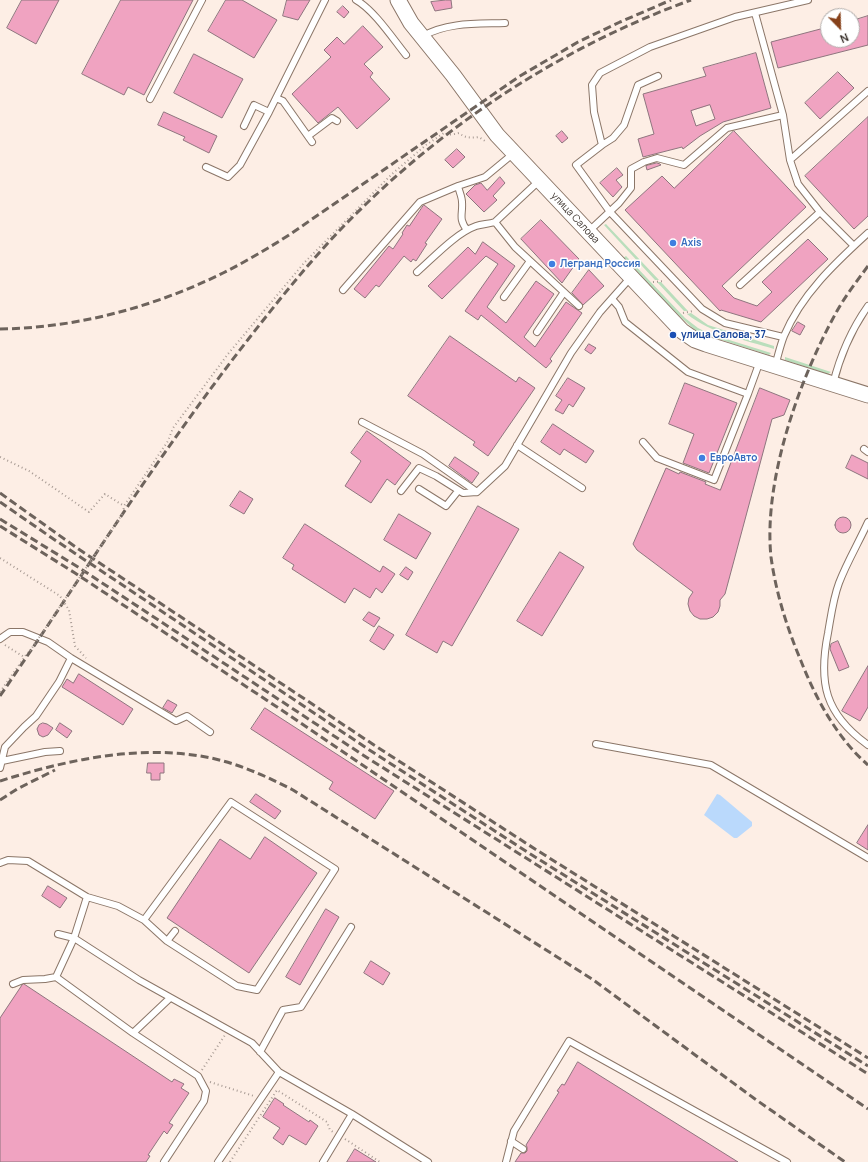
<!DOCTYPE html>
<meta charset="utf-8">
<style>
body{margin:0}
#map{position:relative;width:868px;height:1162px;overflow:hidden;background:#fdeee5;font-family:Manrope,sans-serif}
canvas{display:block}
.north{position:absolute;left:820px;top:8px;width:40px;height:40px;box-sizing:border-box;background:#fff;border:1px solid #afaba9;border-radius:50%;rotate:157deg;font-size:11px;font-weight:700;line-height:16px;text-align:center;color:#372e28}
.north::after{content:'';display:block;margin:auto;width:14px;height:18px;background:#86411a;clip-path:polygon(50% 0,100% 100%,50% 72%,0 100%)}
</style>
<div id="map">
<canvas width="868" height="1162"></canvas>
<div class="north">N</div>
</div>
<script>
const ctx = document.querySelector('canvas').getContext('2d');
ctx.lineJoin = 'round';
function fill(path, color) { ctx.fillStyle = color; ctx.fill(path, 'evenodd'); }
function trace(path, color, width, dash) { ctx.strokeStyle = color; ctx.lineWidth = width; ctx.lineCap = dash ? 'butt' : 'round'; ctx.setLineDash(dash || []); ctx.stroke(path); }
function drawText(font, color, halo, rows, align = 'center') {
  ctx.font = font + ' Manrope,sans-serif'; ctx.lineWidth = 3; ctx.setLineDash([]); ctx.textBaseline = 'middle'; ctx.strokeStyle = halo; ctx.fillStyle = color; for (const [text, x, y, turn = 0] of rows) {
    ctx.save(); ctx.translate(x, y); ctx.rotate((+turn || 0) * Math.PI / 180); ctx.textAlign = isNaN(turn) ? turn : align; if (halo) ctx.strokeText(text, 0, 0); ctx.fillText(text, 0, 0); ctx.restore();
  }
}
fill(new Path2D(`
 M606 224 659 280H655L604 225Z
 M626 256 685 318 698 328 710 334 771 353 769 355 709 336 696 331 676 313 623 258Z
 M657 282H661L688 311H684Z
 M691 313 708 325 774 346V349C745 340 710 333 687 314Z
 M785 357 831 372 828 374 785 360Z`), '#badebc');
fill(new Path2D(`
 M717 794 720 795 752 822V826L737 838H734L704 815Z`), '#bad9fc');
const building = new Path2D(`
 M22 0H59L36 44 7 28Z
 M121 0H193L144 95 128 87 124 95 82 74Z
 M226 0H242L277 20 254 58 208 31Z
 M287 0H310L298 20 283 16Z
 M446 0H451L452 8 435 11 431 2Z
 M343 6 349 12 344 18 337 12Z
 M868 16V45L778 68 771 42 828 27V40H852V21Z
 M363 26 383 47 364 64 373 73 370 77 390 99 357 129 338 107 318 123 292 94 331 57 324 50 337 37 344 44Z
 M756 53 771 108 723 122 700 136 683 149 682 147 643 157 638 139 654 134 643 94 706 76 703 68ZM710 105 715 119 696 126 691 111Z
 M194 54 243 79 222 118 174 93Z
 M838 72 854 88 820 119 805 103Z
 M164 112 217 136 209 153 183 140 185 137 158 125Z
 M868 117V216L854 229 805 176Z
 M562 131 568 138 562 143 556 136Z
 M734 131 806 207 722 286 734 298 757 306 772 292 762 282 808 239 828 259 761 322 721 310 720 311 625 210 662 176 674 188Z
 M457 149 465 157 453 168 445 160Z
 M657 163 660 164 661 165 647 170 646 166Z
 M617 168 623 175 616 180 622 187 613 197 600 183Z
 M500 177 505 183 493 196 497 200 484 212 466 194 475 185 481 183 487 190Z
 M424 205 442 219 425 243 427 244 416 261 413 259 411 262 404 256 379 287 376 285 365 298 354 289 389 246 393 249 403 234 402 233 407 225 409 226Z
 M541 220 579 259 562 283 521 239Z
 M483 242 515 266 487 307 506 323 536 281 554 294 524 337 535 347 566 302 582 313 550 359 552 361 546 368 481 315 478 320 465 311 498 264 486 256 442 299 428 286 468 247 475 254Z
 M589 270 604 286 583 305 572 293Z
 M798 322 805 326 800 335 792 331Z
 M450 336 516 382 519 377 535 388 488 456 473 445 475 442 408 396Z
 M589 344 596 348 591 354 585 350Z
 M568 378 585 388 573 407 569 404 563 414 555 410 562 400 556 396Z
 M685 383 737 403 709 473 683 463 694 434 669 424Z
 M760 388 790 400 784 415 772 419 725 594 720 600V606L718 612 713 617 707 619H700L694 616 690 611 688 604 689 598 693 592 637 550 633 544 666 468 679 474 680 472 706 482 705 484 720 490Z
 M553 424 594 451 586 463 564 449 560 455 541 442Z
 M367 431 411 463 395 485 387 479 371 503 345 486 361 461 351 453Z
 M852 455 868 463V479L846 468Z
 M455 457 479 473 472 483 449 466Z
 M240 491 253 499 244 514 230 506Z
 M478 506 519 529 452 646 443 641 437 653 406 635Z
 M399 514 431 533 416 559 384 540Z
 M835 525a8 8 0 1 1 16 0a8 8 0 1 1-16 0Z
 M305 524 380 572 383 566 395 574 382 593 376 588 370 598 354 588 345 603 292 569 294 565 283 558Z
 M560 552 584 567 542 636 517 621Z
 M406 567 413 572 408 580 400 575Z
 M369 612 380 618 374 627 363 620Z
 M379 626 394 635 384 650 370 641Z
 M838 641 849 667 839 671 830 649 831 644Z
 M868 666V707L860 721 842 711Z
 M79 674 133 709 123 725 62 687 67 679 73 683Z
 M168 700 177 705 172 713 163 708Z
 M265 708 394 791 375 819 329 789 333 782 251 729Z
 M43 723 47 724 53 728 48 735 43 737 39 735 37 729 39 725Z
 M60 723 72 731 67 738 56 730Z
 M148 763H164V773H160V780H151V773H147Z
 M256 794 281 811 275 819 250 802Z
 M868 825V850L857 843Z
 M265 837 317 873 249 973 167 918 220 839 250 859Z
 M48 886 67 898 60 908 42 896Z
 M326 909 339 917 300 985 286 977Z
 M371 961 390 973 383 985 364 973Z
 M24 984 172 1082 174 1079 184 1084 181 1088 189 1093 169 1123 173 1125 167 1134 164 1131 148 1155 150 1156 146 1162H0V1018L22 985Z
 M578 1062 738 1162H515L521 1153H525L527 1151V1147L526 1145 559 1092 557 1091 562 1084 564 1085Z
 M275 1098 284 1104 283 1105 309 1122 310 1120 318 1126 306 1145 289 1135 283 1145 273 1138 280 1128 263 1117Z
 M355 1149 376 1162H347Z`);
fill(building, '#f0a3c1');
trace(building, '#8e757e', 1);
const service = new Path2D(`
 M356 0C374 10 393 39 406 55
 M755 13 783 115 790 160
 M423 36C448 22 477 24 505 23
 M276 98 283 101 312 142
 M150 99 202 0
 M244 126 254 105 269 112
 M308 136 332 118 337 121
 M602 145 613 138 624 125 638 85 658 76
 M206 167 228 177 240 165 269 112 325 0
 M540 180 495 222 515 247 579 306
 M458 186C459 191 462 197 462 202 463 215 458 218 467 230
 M820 212 798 184 790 160 868 91
 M588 232 619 203 631 188V169L644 162 657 158 684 165 727 128 783 115
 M417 272C433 258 456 233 476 226 482 224 489 224 495 222
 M740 285 820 212 854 246
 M343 290 420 202 458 186 485 177 514 153
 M504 297 530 261
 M612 299 619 307 625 322 688 372 748 394 760 361
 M537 332 564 292
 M783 337 725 323 702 309 610 212 576 165 602 145 594 112 592 85 600 73 650 47 735 17 808 0
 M775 366C778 356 780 346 784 336 801 295 835 263 868 233
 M833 384C840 356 851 330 868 306
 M362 422 423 454 477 492
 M643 442 657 458 714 480 748 394
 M517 445 582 488
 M864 449 868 452
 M419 489 446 506 458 491
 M401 491 419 468 436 476 463 493 477 492 505 466 571 353 600 312 631 277
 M868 522C859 542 847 562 839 583 833 599 831 616 828 633 818 683 825 714 868 745
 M0 639 10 632H23L48 642 71 658 176 721 187 716 210 732
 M596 744 711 765 868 858
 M2 761 45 752 60 751
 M0 768 5 747 24 727 36 716 59 682 71 658
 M0 863 8 860 28 861 87 897 118 906 144 920 167 941 237 986 257 990 335 869 231 802 144 920
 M58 934 74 938 139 980 252 1043 279 1072 352 1114 428 1162
 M167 941 175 931
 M56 977 74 938 87 897
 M13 984 23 980 45 979 56 977 133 1033 198 1076 206 1091 204 1101 164 1162
 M133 1033 170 998
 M260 1052 283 1010 301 1007 351 927
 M511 1141 523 1149
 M218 1162 279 1072
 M323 1162 352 1114
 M506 1162 514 1131 569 1041 787 1162`);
const tertiary = new Path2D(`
 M398 0 411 23 453 75 497 135 682 331 695 340 706 344 868 395`);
trace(service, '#8b7668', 8);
trace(tertiary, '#8b7668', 17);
trace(new Path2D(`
 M653 282 665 281
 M683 313 693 311
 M0 457 29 471 89 512 105 494 124 506
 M123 513 124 506 168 441 173 428 228 354 304 263 392 174 426 145 444 133C449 136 454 134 459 133 465 138 471 138 479 137L485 141
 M0 558 60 596 69 610 75 646 86 658
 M5 645 24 657
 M0 692 26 655 30 651
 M202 1070 225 1035
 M210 1082 254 1096
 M345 1139 380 1162
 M230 1162 277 1090 327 1122 330 1130 333 1132`), '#a89b94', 2, [1, 3]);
trace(service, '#fff', 6);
trace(tertiary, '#fff', 15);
trace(new Path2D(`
 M868 266C857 281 846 295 837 311 800 377 763 480 771 557 776 593 787 628 801 661 816 699 837 738 868 765
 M0 329C77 328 154 307 223 273 245 262 267 249 289 235L520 76 578 42 620 22 671 0
 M0 493 77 548 374 745 535 849 868 1058
 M0 502 52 538 371 751 532 855 868 1066
 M0 519 78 567 366 757 868 1074
 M0 526 75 573 280 709 868 1109
 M0 696C83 575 160 452 250 337 286 291 323 245 365 205 458 115 570 44 691 0
 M0 781C63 761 134 745 200 756 233 761 264 775 293 790L592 979 755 1099 845 1162
 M0 800 17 789 55 770`), '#6d635c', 3, [8, 4]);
trace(new Path2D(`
 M30 651 123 513`), '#a89b94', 2, [1, 3]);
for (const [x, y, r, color] of [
 [673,243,4,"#3f7fe0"],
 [552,264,4,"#3f7fe0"],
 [673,335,4,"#1a4fb4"],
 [702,458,4,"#3f7fe0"]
]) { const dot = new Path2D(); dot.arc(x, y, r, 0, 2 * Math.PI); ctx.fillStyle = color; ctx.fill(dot); trace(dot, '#fff', 1.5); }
drawText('10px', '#372e28', '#fff', [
 ["улица Салова",575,218,47]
]);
drawText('bold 10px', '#366cbe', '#fff', [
 ["Axis",681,243],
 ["Легранд Россия",560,264],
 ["ЕвроАвто",710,458]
], 'left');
drawText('bold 10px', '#164399', '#fff', [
 ["улица Салова, 37",681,335]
], 'left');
</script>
